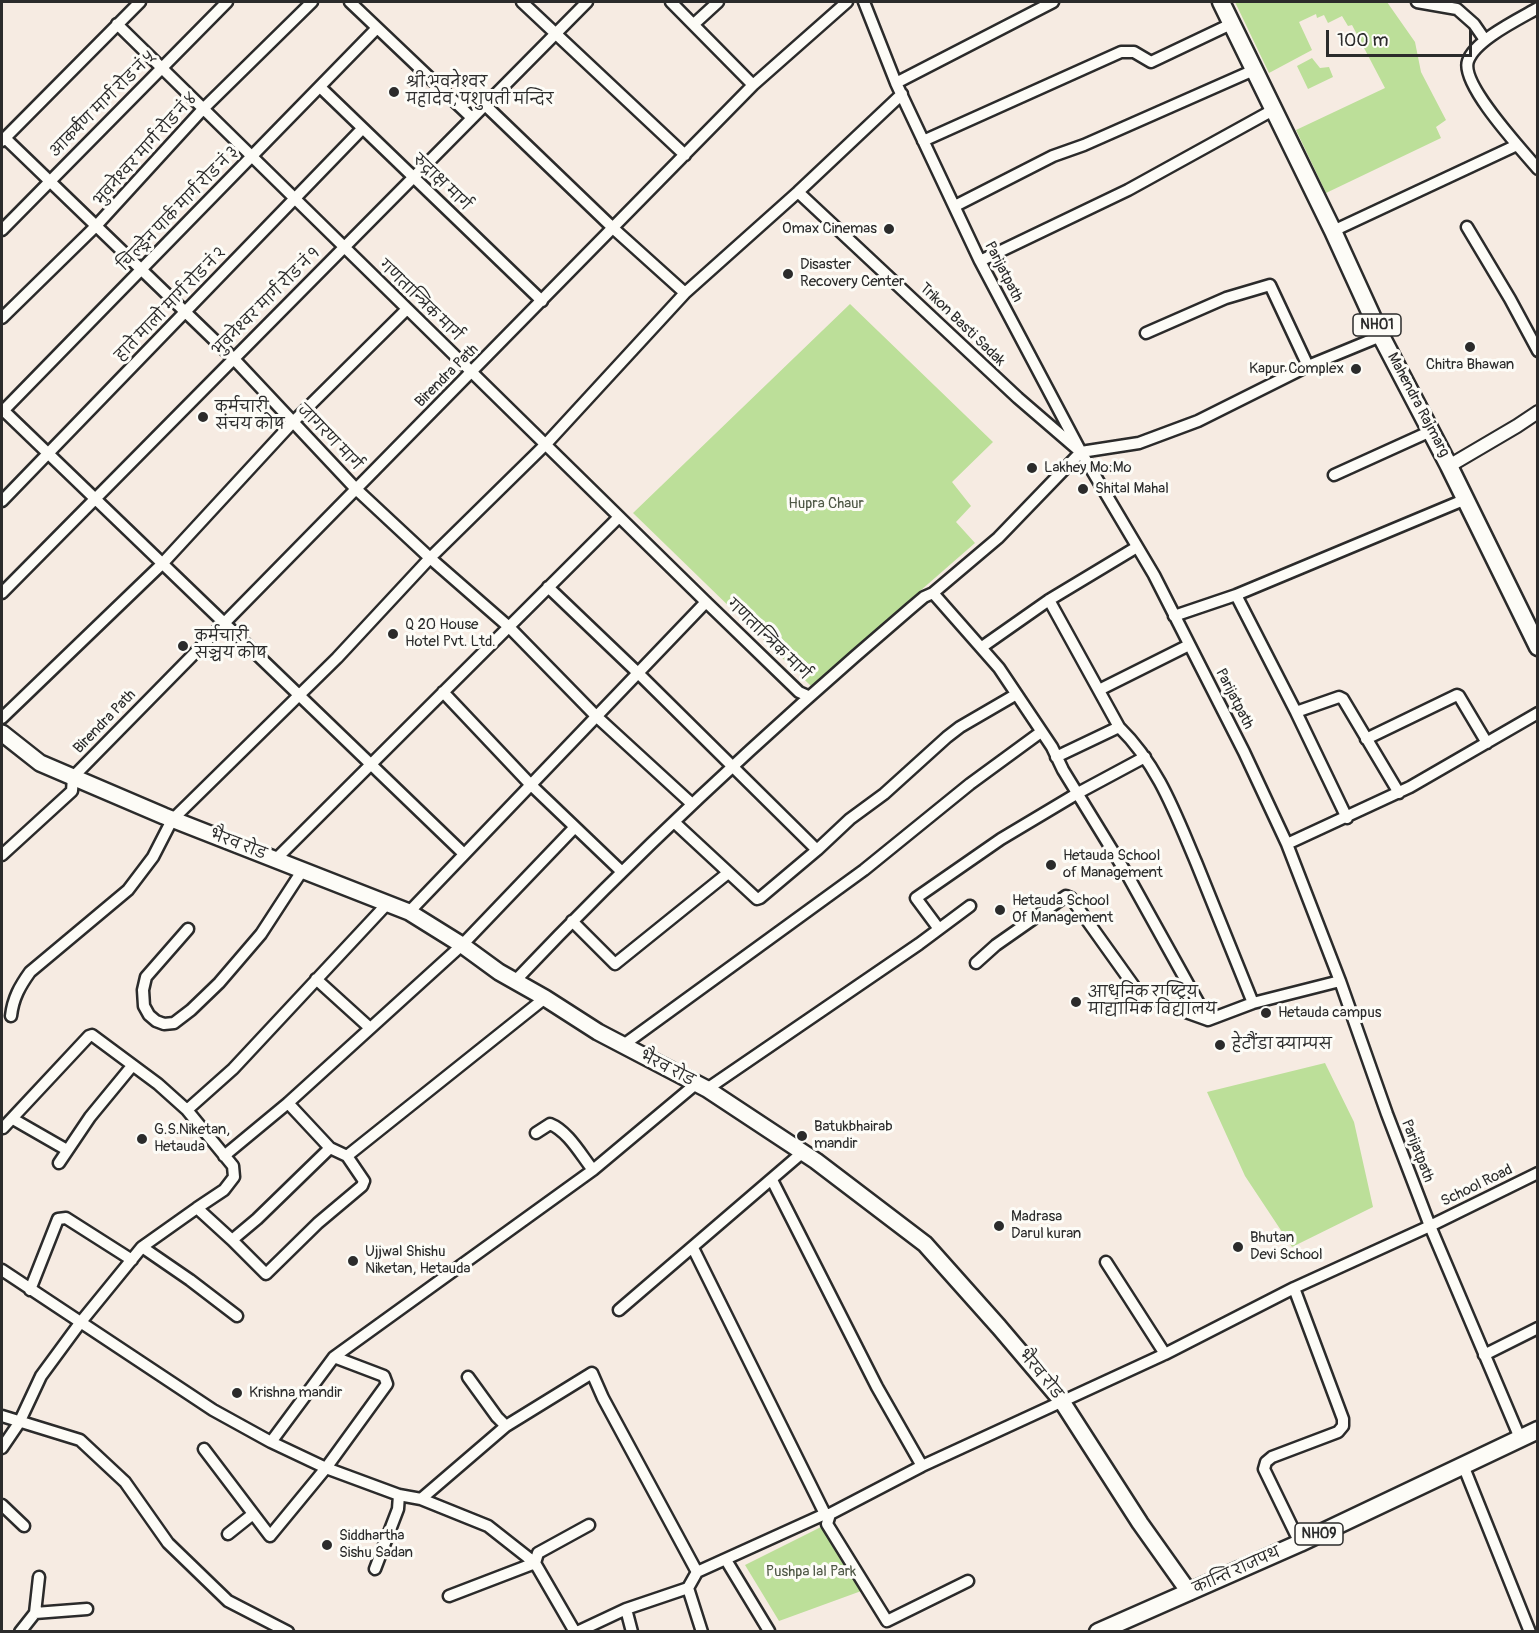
<!DOCTYPE html>
<meta charset="utf-8">
<style>
body{margin:0}
#map{position:relative;width:1539px;height:1633px;overflow:hidden;background:#f6ebe2;font-family:Pangolin,sans-serif}
canvas{display:block}
.frame{position:absolute;inset:0;border:3px solid #2b2b2b;pointer-events:none}
.scale{position:absolute;left:1326px;top:30px;width:146px;height:27px;box-sizing:border-box;border:3px solid #2b2b2b;border-top:0;padding-left:8px;font-size:18px;line-height:21px;white-space:nowrap;color:#2b2b2b;-webkit-text-stroke:4px #fdfcf7;paint-order:stroke}
</style>
<div id="map">
<canvas width="1539" height="1633"></canvas>
<div class="frame"></div>
<div class="scale">100 m</div>
</div>
<script>
const ctx = document.querySelector('canvas').getContext('2d');
ctx.lineJoin = 'round';
function fill(path, color) { ctx.fillStyle = color; ctx.fill(path, 'evenodd'); }
function trace(path, color, width, dash) { ctx.strokeStyle = color; ctx.lineWidth = width; ctx.lineCap = dash ? 'butt' : 'round'; ctx.setLineDash(dash || []); ctx.stroke(path); }
function drawText(font, color, halo, rows, align = 'center') {
  ctx.font = font + ' Pangolin,"Playpen Sans Deva",sans-serif'; ctx.lineWidth = 6; ctx.setLineDash([]); ctx.textBaseline = 'middle'; ctx.strokeStyle = halo; ctx.fillStyle = color; for (const [text, x, y, turn = 0] of rows) {
    ctx.save(); ctx.translate(x, y); ctx.rotate((+turn || 0) * Math.PI / 180); ctx.textAlign = isNaN(turn) ? turn : align; if (halo) ctx.strokeText(text, 0, 0); ctx.fillText(text, 0, 0); ctx.restore();
  }
}
fill(new Path2D(`
 M1235 2H1387L1415 42 1421 72 1446 120 1436 127 1441 138 1326 193 1296 130 1385 88 1352 25 1348 26 1342 16 1328 23 1324 15 1317 18 1316 14 1299 22 1312 50 1269 73Z
 M1312 58 1320 68 1329 67 1333 77 1308 89 1297 66Z
 M850 304 993 442 952 482 971 506 956 522 975 543 811 686 633 513Z
 M1325 1063 1354 1122 1373 1207 1292 1247 1245 1176 1207 1092Z
 M827 1524 864 1590 779 1621 745 1565Z`), '#bcdf99');
const minor = new Path2D(`
 M350 2 472 118
 M522 2 685 155
 M671 2 753 85
 M864 2 896 83 980 261 1081 452 1154 575 1244 752 1287 844 1340 981 1387 1114 1430 1226 1520 1438
 M1417 2 1457 9 1474 24 1485 40
 M1538 8C1519 19 1475 40 1468 61 1460 84 1522 150 1538 169
 M117 24 706 602 799 692 808 696
 M694 24 718 2
 M896 83 1053 2
 M320 87 542 301
 M485 105 614 229 685 293
 M5 138 233 358 356 489 430 558 509 627 596 716 692 804
 M2 141 140 2
 M923 141 1121 52H1134L1151 62 1231 24
 M798 192 1018 398 1076 448
 M955 206 1053 156 1084 145 1254 70
 M1467 227 1510 299 1538 351
 M2 230 227 2
 M1333 231 1517 145
 M980 261 1128 190 1273 110
 M2 318 96 226 203 109 312 2
 M1146 333 1226 298 1270 285 1308 366
 M2 409 464 854
 M2 412 377 28
 M1334 475 1431 431
 M2 501 362 129
 M548 587 638 673 817 850
 M2 593 587 2
 M933 593 999 668 1052 747 1063 770 1128 876 1208 1020
 M1236 595 1296 712 1347 818
 M1049 600 1119 727C1158 765 1175 813 1196 862 1215 909 1234 956 1253 1003
 M1174 616 1236 595 1466 499
 M982 647 1049 600 1137 547
 M1099 690 1189 645
 M443 692 530 784 622 872
 M1296 712 1339 697 1343 699 1399 793
 M2 718 162 564 293 422 407 309
 M1366 739 1457 695 1459 696 1487 743
 M1056 757 1119 727
 M674 822 757 899 760 898 817 850 850 819 884 794 947 737 960 727 1015 695
 M1287 844 1410 787 1538 713
 M2 855 72 791 73 777 753 85 847 2
 M275 860 619 517
 M409 912 706 602
 M572 921 615 964 728 873
 M188 929 146 977 143 990 144 1006 149 1015 156 1021 164 1024 174 1023 191 1010 219 983 261 934 302 871
 M939 929 916 898 1001 839 1078 793 1145 757
 M976 963 996 945 1066 896 1071 898 1141 996 1208 1020 1253 1003 1340 981
 M316 979 370 1028
 M515 981C640 849 773 726 911 608L924 597 933 593 998 538 1081 452 1139 443 1198 421 1308 366 1381 336
 M11 1016C13 998 20 986 30 972L128 890 153 857 172 820 337 658 430 558 546 444 685 293 798 192 902 94
 M622 1046 864 870 970 784 1041 732
 M707 1089 919 944 970 906
 M288 1103 330 1148
 M187 1110 233 1069 387 904
 M13 1119 67 1150
 M3 1128 89 1036 92 1035 158 1084 187 1110 233 1166 234 1177 224 1190 197 1208
 M536 1133 550 1124C568 1131 581 1155 593 1170
 M224 1156 288 1103 462 945 575 827
 M59 1163 90 1117 132 1066
 M772 1180 877 1387 922 1466
 M232 1240 266 1274 318 1223 362 1186 364 1181 347 1156 545 998
 M142 1247 190 1280 237 1316
 M693 1248 825 1514
 M1106 1262 1165 1354
 M2 1270 213 1410 271 1442 326 1468 399 1495 421 1499 488 1526 535 1563 575 1632
 M1294 1288 1343 1419V1426L1338 1432 1272 1457 1266 1462 1264 1469 1300 1543
 M30 1290 58 1219 66 1218 132 1260
 M619 1310 803 1152
 M1484 1355 1538 1328
 M468 1377 497 1417 506 1426
 M2 1416 80 1440 125 1482 168 1543 228 1601 288 1632
 M271 1442 334 1357 593 1170 697 1083
 M2 1448 19 1423 41 1376 80 1323 142 1247 197 1208 232 1240 257 1219 330 1148 347 1156
 M204 1449 270 1536 326 1468 387 1384 384 1376 334 1357
 M1463 1465 1530 1632
 M421 1499 506 1426 592 1373 603 1398 697 1572
 M2 1505 24 1526
 M830 1514 827 1524 887 1621 968 1581
 M228 1534 253 1514
 M726 1560 769 1631
 M375 1569 398 1509 399 1495
 M688 1588 702 1632
 M449 1596 535 1563 538 1553 589 1525
 M626 1609 632 1632
 M35 1613 87 1609
 M20 1632 35 1613 39 1577
 M577 1632 626 1609 688 1588 697 1572 825 1514H830L922 1466 1165 1354 1294 1288 1430 1226 1538 1173`);
const tertiary = new Path2D(`
 M1449 466 1517 426 1538 412`);
const secondary = new Path2D(`
 M2 733 40 763 164 816 409 912 462 945 499 972 545 998 598 1032 707 1089 816 1161 925 1244 999 1327 1061 1400 1140 1523 1189 1592`);
const primary = new Path2D(`
 M1098 1632 1300 1543 1538 1430`);
const trunk = new Path2D(`
 M1221 2 1333 231 1381 336 1449 466 1538 647`);
trace(minor, '#2b2b2b', 15);
trace(tertiary, '#2b2b2b', 16);
trace(secondary, '#2b2b2b', 20);
trace(primary, '#2b2b2b', 21);
trace(trunk, '#2b2b2b', 21);
trace(minor, '#fdfcf7', 10);
trace(tertiary, '#fdfcf7', 12);
trace(secondary, '#fdfcf7', 15);
trace(primary, '#fdfcf7', 16);
trace(trunk, '#fdfcf7', 16);
for (const [x, y, r, color] of [
 [394,92,6,"#2b2b2b"],
 [889,229,6,"#2b2b2b"],
 [788,274,6,"#2b2b2b"],
 [1470,347,6,"#2b2b2b"],
 [1356,369,6,"#2b2b2b"],
 [203,417,6,"#2b2b2b"],
 [1032,468,6,"#2b2b2b"],
 [1083,489,6,"#2b2b2b"],
 [393,634,6,"#2b2b2b"],
 [183,646,6,"#2b2b2b"],
 [1051,865,6,"#2b2b2b"],
 [1000,910,6,"#2b2b2b"],
 [1076,1002,6,"#2b2b2b"],
 [1266,1013,6,"#2b2b2b"],
 [1220,1045,6,"#2b2b2b"],
 [802,1136,6,"#2b2b2b"],
 [142,1139,6,"#2b2b2b"],
 [999,1226,6,"#2b2b2b"],
 [1238,1247,6,"#2b2b2b"],
 [353,1261,6,"#2b2b2b"],
 [237,1393,6,"#2b2b2b"],
 [327,1545,6,"#2b2b2b"]
]) { const dot = new Path2D(); dot.arc(x, y, r, 0, 2 * Math.PI); ctx.fillStyle = color; ctx.fill(dot); trace(dot, '#fdfcf7', 2); }
for (const [x, y, w] of [
 [1377,325,48],
 [1319,1534,48]
]) { const box = new Path2D(); box.roundRect(x - w / 2, y - 11, w, 22, 4.5); ctx.fillStyle = '#fdfcf7'; ctx.fill(box); trace(box, '#2b2b2b', 1.5); }
drawText('bold 14px', '#2b2b2b', null, [
 ["NH01",1377,325],
 ["NH09",1319,1534]
]);
drawText('15px', '#2b2b2b', '#fdfcf7', [
 ["श्री भुवनेश्वर",406,83],
 ["महादेव, पशुपती मन्दिर",406,100],
 ["Omax Cinemas",877,229,"right"],
 ["Disaster",800,265],
 ["Recovery Center",800,282],
 ["Chitra Bhawan",1470,365,"center"],
 ["Kapur Complex",1344,369,"right"],
 ["कर्मचारी",215,408],
 ["संचय कोष",215,425],
 ["Lakhey Mo:Mo",1044,468],
 ["Shital Mahal",1095,489],
 ["Q 20 House",405,625],
 ["Hotel Pvt. Ltd.",405,642],
 ["कर्मचारी",195,637],
 ["सञ्चय कोष",195,654],
 ["Hetauda School",1063,856],
 ["of Management",1063,873],
 ["Hetauda School",1012,901],
 ["Of Management",1012,918],
 ["आधुनिक राष्ट्रिय",1088,993],
 ["माद्यामिक विद्यालय",1088,1010],
 ["Hetauda campus",1278,1013],
 ["हेटौंडा क्याम्पस",1232,1045],
 ["Batukbhairab",814,1127],
 ["mandir",814,1144],
 ["G.S.Niketan,",154,1130],
 ["Hetauda",154,1147],
 ["Madrasa",1011,1217],
 ["Darul kuran",1011,1234],
 ["Bhutan",1250,1238],
 ["Devi School",1250,1255],
 ["Ujjwal Shishu",365,1252],
 ["Niketan, Hetauda",365,1269],
 ["Krishna mandir",249,1393],
 ["Siddhartha",339,1536],
 ["Sishu Sadan",339,1553]
], 'left');
drawText('15px', '#2b2b2b', '#fdfcf7', [
 ["आकर्षण मार्ग रोड नं ५",103,105,-45],
 ["भुवनेश्वर मार्ग रोड नं ४",146,150,-48],
 ["रुद्राक्ष मार्ग",441,183,44],
 ["चिल्ड्रेन पार्क मार्ग रोड नं ३",179,209,-46],
 ["Parijatpath",1003,272,63],
 ["गणतान्त्रिक मार्ग",420,301,44],
 ["भुवनेश्वर मार्ग रोड नं १",267,302,-45],
 ["हाते मालो मार्ग रोड नं २",171,305,-46],
 ["Trikon Basti Sadak",962,325,44],
 ["Birendra Path",447,376,-45],
 ["Mahendra Rajmarg",1418,405,62],
 ["जागरण मार्ग",329,438,46],
 ["गणतान्त्रिक मार्ग",768,640,44],
 ["Parijatpath",1234,699,63],
 ["Birendra Path",105,722,-46],
 ["भैरव रोड",238,845,21],
 ["भैरव रोड",667,1069,27],
 ["Parijatpath",1417,1151,69],
 ["School Road",1477,1186,-26],
 ["भैरव रोड",1040,1375,50],
 ["कान्ति राजपथ",1237,1571,-24]
]);
drawText('15px', '#4f5846', '#fdfcf7', [
 ["Hupra Chaur",826,504],
 ["Pushpa lal Park",811,1572]
]);
</script>
